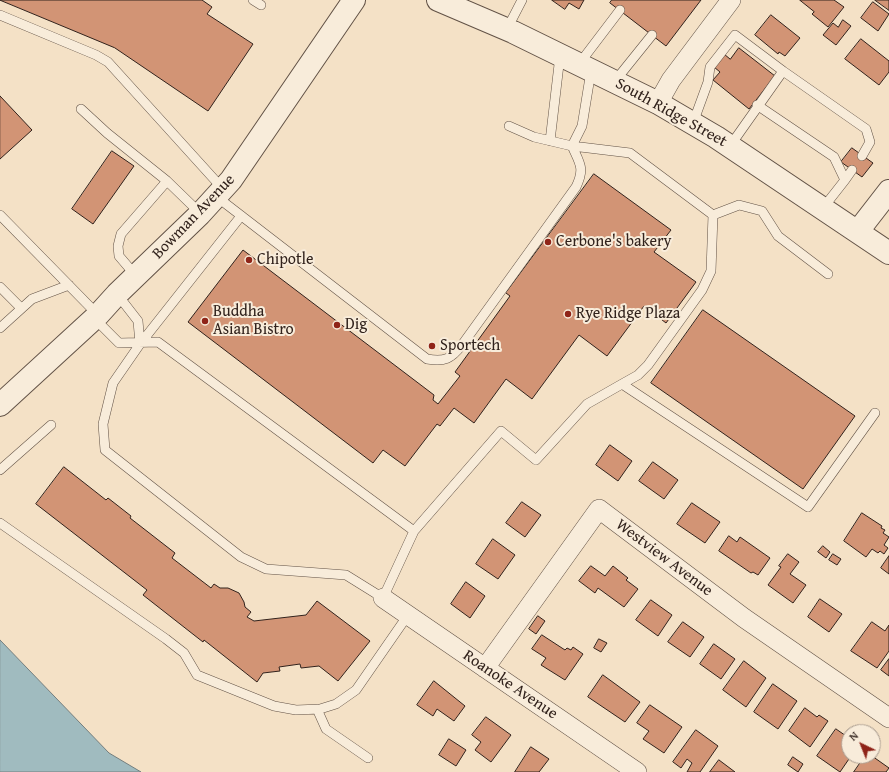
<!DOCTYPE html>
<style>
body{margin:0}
#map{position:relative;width:889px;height:772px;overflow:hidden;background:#f4e1c6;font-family:"Gentium Book Plus",serif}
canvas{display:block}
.north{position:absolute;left:841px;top:724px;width:40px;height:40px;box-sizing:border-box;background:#f8ecda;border:1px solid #a89b8e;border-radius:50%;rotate:317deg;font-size:11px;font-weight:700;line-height:16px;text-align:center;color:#31221c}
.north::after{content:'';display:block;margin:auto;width:14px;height:18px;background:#8f2418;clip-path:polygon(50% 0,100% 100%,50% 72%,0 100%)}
</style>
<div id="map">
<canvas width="889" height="772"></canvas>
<div class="north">N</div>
</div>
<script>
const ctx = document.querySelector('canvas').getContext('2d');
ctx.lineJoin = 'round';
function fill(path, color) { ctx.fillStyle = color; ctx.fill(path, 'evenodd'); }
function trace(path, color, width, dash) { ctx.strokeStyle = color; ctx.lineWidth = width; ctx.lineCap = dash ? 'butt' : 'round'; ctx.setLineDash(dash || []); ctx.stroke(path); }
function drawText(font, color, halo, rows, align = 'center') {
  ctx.font = font + ' "Gentium Book Plus",serif'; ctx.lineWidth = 4; ctx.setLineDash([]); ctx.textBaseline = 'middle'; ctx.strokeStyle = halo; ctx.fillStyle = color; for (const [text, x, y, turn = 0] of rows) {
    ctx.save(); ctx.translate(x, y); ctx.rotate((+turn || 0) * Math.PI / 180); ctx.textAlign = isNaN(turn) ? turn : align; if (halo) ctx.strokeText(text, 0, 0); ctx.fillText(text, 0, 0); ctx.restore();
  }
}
const water = new Path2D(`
 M0 640 109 753 141 772H0Z`);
fill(water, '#a0bbbf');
trace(water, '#747e7e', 1);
const building = new Path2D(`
 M0 0H202L212 7 207 14 253 44 208 111 115 48Z
 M552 0H584L579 9 569 3 565 9Z
 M612 0H701L666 46 610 3Z
 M800 0H834L844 7 828 27 812 14 814 12Z
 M875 0H889V10Z
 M873 2 889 14 878 31 861 18Z
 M771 15 800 38 785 56 779 52 778 54 755 35Z
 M843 20 851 26 836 45 823 35 833 23 838 27Z
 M861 39 889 61V72L879 85 845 59Z
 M739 48 775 76 749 109 713 80 720 72 714 67 724 54 730 59Z
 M0 96 32 130 0 159Z
 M852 148 873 163 862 177 841 162Z
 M112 151 134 166 93 224 72 209Z
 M594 174 671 230 654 252 696 282 666 323 644 306 607 356 579 335 532 399 506 379 474 423 454 408 440 426 437 424 405 466 383 450 373 463 188 322 243 250 434 395 433 400 438 404 460 376 455 372 510 296 506 293Z
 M703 310 855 416 803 489 651 383Z
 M610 445 632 461 618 481 596 465Z
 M653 462 678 480 664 499 639 481Z
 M64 467 106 500 108 498 131 516 130 518 175 553 172 558 211 588 214 584 220 588H228L239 593 244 602 245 607 251 612 247 617 254 621 306 615 317 601 370 641 338 681 319 666 301 668 300 664 279 667 280 671 263 673 257 682 204 640 203 642 143 595 147 590 36 504Z
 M522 502 541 515 525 537 506 523Z
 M692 503 720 522 705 543 677 524Z
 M862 513 882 526 881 528 885 530 883 533 889 537 884 545 888 548 884 554 880 551 878 553 872 549 866 557 844 541Z
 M729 536 737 542 740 537 770 558 758 575 753 572 751 573 719 551Z
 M493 539 515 555 498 579 476 564Z
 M823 546 830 552 826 558 818 552Z
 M788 554 799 562 790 574 806 585 793 603 768 585 781 567 779 566Z
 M833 554 841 559 837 565 829 560Z
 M889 556V574L881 568Z
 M591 566 605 576 613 566 628 578 626 580 638 589 624 607 598 588 595 593 579 581Z
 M466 582 485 596 470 618 451 604Z
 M820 599 842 614 829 632 808 617Z
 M651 600 672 615 658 636 636 620Z
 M538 616 545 621 536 634 529 629Z
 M683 622 704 637 690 657 668 642Z
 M872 622 885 631 889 625V651L877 668 851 651Z
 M542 635 565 650 567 648 571 650 573 647 583 654 565 680 541 665 546 658 532 649Z
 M599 639 607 643 601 652 594 648Z
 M714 644 735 659 721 679 700 664Z
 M889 659V676L881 670Z
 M744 661 766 678 746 707 723 690Z
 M603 675 640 702 625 722 588 697Z
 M434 681 465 706 454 721 437 709 433 716 417 705Z
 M773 684 797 701 778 729 754 712Z
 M650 705 682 727 664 753 643 739 649 731 637 723Z
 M805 708 817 717 819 715 828 721 810 747 789 731Z
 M486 717 511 735 491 762 475 750 481 742 472 735Z
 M836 729 849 738V756H851L840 772 817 756Z
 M696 730 718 746 700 772H687L692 763 687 759 681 768 673 762Z
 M449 739 466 750 456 766 439 755Z
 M531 747 549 759 539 772H515Z
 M865 756H872L889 768 886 772H854Z
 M793 757 803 764 798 772 788 765Z
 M719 760 735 772H710Z`);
fill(building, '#d29475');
trace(building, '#31221c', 1);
const service = new Path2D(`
 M253 0 261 5
 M0 15 96 55 108 62 223 189
 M507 29 522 0
 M579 64 620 10
 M615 81 652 35
 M757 105 834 157 845 180 823 208
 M81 109 107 133 167 181 200 213
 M693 123 708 82 710 67 735 35 783 71 866 129 870 142 862 156
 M509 126 534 137 572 146 630 153 713 215 739 205 762 211 778 236 828 274
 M550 141 560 56
 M572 146 582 126 591 71
 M730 146 783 71
 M845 180 852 170
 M217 197 427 359C445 362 451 359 462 345L576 187C585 168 580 164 572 146
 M0 215 98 315
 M241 216 140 344 113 383 103 424 105 450 241 557 266 569 346 575 383 598 414 531 501 431 536 460 587 404 622 384 808 507 875 413
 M136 276 119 256 118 246 121 234 167 181
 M0 287 21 308
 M117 294 138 321 140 344
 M95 319 119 343 158 342 414 531
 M0 328 32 299 69 285
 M622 384 638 375 648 365 702 290 711 271 713 215
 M0 470 51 425
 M0 523 166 639 184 653 197 675 274 706 296 710 320 709 336 704 356 690 408 615
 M317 709 326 729 368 758`);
const minor = new Path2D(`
 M658 103 671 80 731 0
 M383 598 637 772
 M485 668 599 509 744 618 889 718`);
const tertiary = new Path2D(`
 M438 0 513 32 658 103 716 137 889 253
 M858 231 889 191
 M0 405 98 315 117 294 200 214 231 180 354 0`);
trace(service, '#625246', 10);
trace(minor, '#625246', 20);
trace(tertiary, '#625246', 24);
trace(service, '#f8ecda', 9);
trace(minor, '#f8ecda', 19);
trace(tertiary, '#f8ecda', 22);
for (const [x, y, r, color] of [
 [548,242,4,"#8f2418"],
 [249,260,4,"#8f2418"],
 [568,314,4,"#8f2418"],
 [205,321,4,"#8f2418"],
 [337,325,4,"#8f2418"],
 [432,346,4,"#8f2418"]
]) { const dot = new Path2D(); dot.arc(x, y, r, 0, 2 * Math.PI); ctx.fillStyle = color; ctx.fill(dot); trace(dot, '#f8ecda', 1.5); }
drawText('16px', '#31221c', '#f8ecda', [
 ["South Ridge Street",671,113,29],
 ["Bowman Avenue",194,217,-46],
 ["Westview Avenue",664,558,37],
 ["Roanoke Avenue",510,685,34]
]);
drawText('16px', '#31221c', '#f8ecda', [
 ["Cerbone's bakery",556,242],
 ["Chipotle",257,260],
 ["Buddha",213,312],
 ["Asian Bistro",213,330],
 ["Rye Ridge Plaza",576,314],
 ["Dig",345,325],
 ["Sportech",440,346]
], 'left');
</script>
